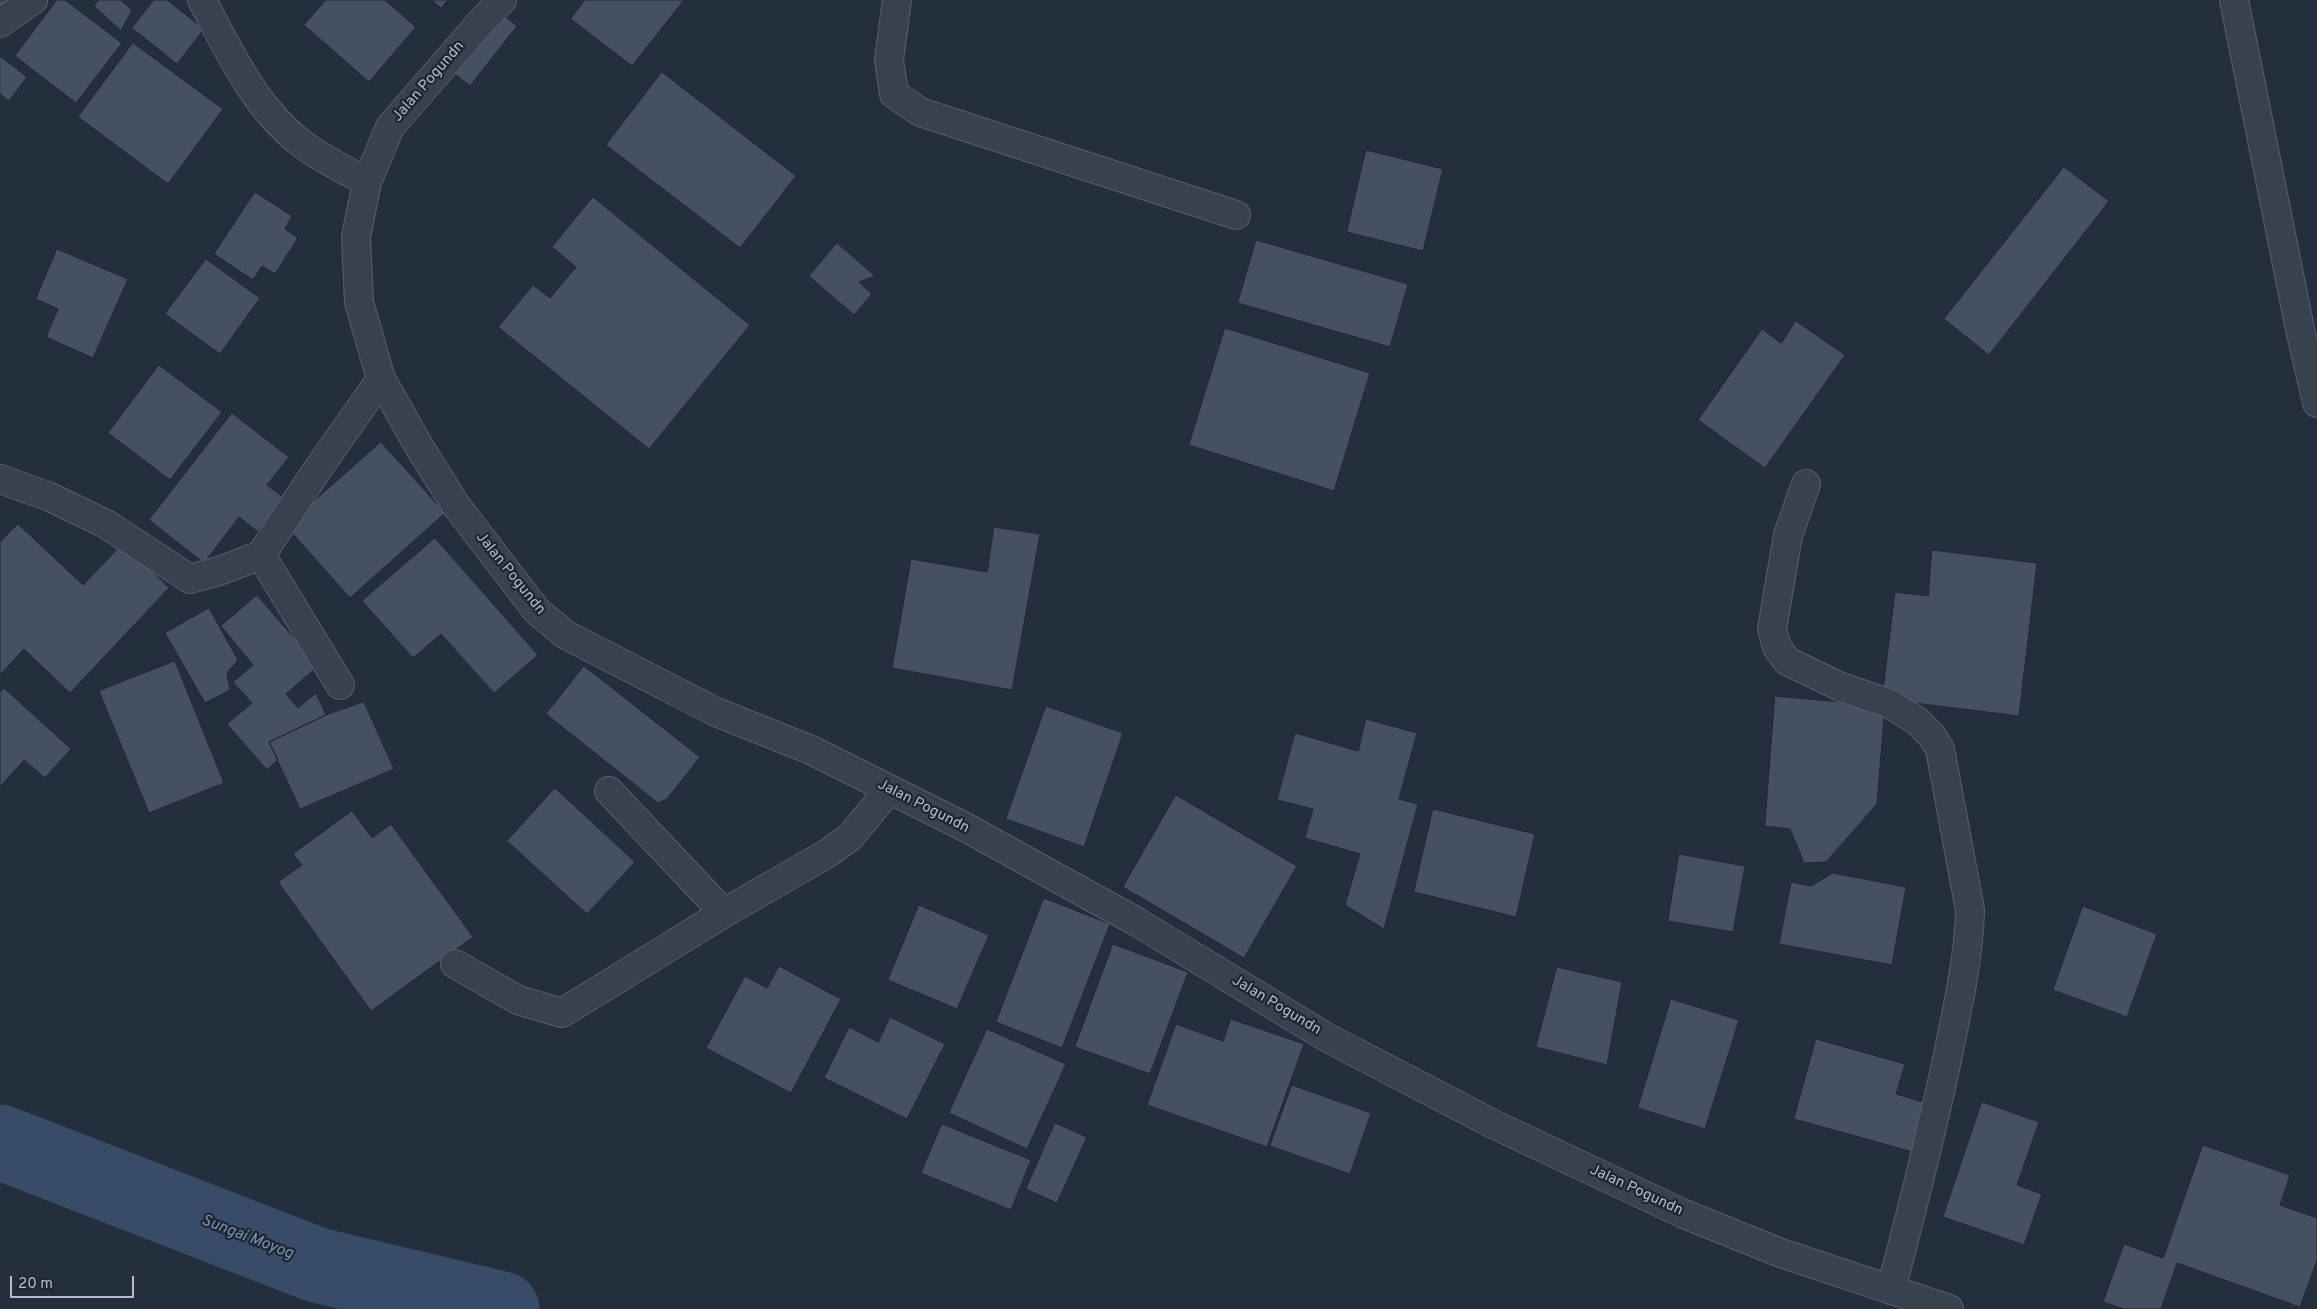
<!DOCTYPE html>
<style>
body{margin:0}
#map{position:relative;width:2317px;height:1309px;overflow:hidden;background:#242f3e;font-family:Overpass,sans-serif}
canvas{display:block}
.scale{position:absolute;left:10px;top:1276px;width:124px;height:22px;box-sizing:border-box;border:2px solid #b4bcc9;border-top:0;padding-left:6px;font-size:15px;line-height:18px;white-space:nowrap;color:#b4bcc9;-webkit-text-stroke:4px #1d2633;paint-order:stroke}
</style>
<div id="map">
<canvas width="2317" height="1309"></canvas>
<div class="scale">20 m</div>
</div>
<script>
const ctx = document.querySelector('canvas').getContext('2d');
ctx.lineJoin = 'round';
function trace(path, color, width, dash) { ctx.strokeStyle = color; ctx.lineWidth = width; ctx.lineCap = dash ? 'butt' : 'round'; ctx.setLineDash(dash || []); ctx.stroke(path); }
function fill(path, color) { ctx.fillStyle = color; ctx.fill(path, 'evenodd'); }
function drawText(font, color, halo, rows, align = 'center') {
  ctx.font = font + ' Overpass,sans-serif'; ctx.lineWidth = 4.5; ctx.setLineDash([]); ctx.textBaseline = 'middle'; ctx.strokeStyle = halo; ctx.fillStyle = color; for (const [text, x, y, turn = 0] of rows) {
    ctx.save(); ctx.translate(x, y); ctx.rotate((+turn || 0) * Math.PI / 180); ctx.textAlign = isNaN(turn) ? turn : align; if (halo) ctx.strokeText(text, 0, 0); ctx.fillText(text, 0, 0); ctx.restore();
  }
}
trace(new Path2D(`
 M0 1142 317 1265 502 1309`), '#394c67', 75);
const building = new Path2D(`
 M0 0H10L0 8Z
 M57 0H65L122 43 76 103 15 56Z
 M99 0H121L132 10 121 31 94 6Z
 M154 0H167L204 29 177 64 132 28Z
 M326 0H385L416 27 369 82 304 25Z
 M432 0H448L441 8Z
 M585 0H684L632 66 571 19Z
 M502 14 517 26 470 86 455 74Z
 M133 43 223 109 168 184 78 117Z
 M0 56 27 77 9 101 0 94Z
 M662 72 796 176 740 248 606 145Z
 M1366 150 1443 169 1423 251 1347 232Z
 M2064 167 2109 201 1989 355 1944 319Z
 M255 192 292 216 285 229 298 238 275 274 262 266 253 280 214 254Z
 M593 197 750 325 649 449 498 327 533 285 550 298 576 267 552 247Z
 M1256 240 1408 284 1390 347 1238 303Z
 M837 243 875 276 859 282 872 294 854 315 809 276Z
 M57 249 128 279 93 358 46 337 58 309 36 299Z
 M206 259 260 298 220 354 165 314Z
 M1796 321 1845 355 1765 468 1698 420 1762 329 1781 343Z
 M1225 328 1370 373 1334 491 1189 445Z
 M159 365 222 412 170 480 108 433Z
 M232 413 289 457 267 485 284 498 258 532 239 517 204 563 149 520Z
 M381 442 445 513 350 598 286 526Z
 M18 524 83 585 123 543 169 588 70 693 24 649 0 675V542Z
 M994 527 1040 534 1012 690 892 668 911 559 987 572Z
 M435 538 538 655 494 693 441 634 413 658 362 601Z
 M1932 550 2037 563 2019 716 1882 699 1895 592 1928 596Z
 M257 595 318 666 286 694 298 708 316 693 326 715 269 742 278 760 267 770 227 724 252 703 233 682 253 665 221 626Z
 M209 608 238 660 227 673 230 690 205 703 165 633Z
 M175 661 224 783 149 813 99 691Z
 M584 666 700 757 667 799 658 803 546 714Z
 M4 688 71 749 45 778 24 760 0 787V692Z
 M1775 696 1885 706 1877 804 1826 862 1804 863 1790 829 1765 826Z
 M364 702 394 769 300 809 269 742 326 715Z
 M1046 706 1123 733 1084 847 1006 819Z
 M1366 719 1417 733 1399 799 1418 804 1384 929 1345 905 1360 854 1305 838 1313 809 1277 800 1295 733 1358 751Z
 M555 788 635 862 587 914 507 841Z
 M1176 795 1297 866 1244 958 1123 887Z
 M1433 809 1535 834 1516 917 1414 892Z
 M352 811 372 838 391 824 473 937 371 1011 278 882 302 865 293 854Z
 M1679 854 1745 866 1733 932 1668 921Z
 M1833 873 1906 887 1892 965 1779 944 1791 882 1811 886Z
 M1044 898 1110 924 1062 1048 996 1022Z
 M919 905 989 935 957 1009 888 980Z
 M2083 906 2157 934 2127 1017 2053 990Z
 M1113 944 1188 972 1150 1074 1075 1047Z
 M779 966 841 999 791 1093 706 1048 745 976 767 988Z
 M1557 967 1622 982 1607 1065 1536 1047Z
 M1671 999 1739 1020 1705 1129 1638 1108Z
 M890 1017 945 1044 907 1119 824 1078 849 1027 878 1042Z
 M1231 1019 1304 1044 1267 1147 1147 1105 1176 1024 1223 1041Z
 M987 1029 1066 1064 1027 1149 949 1113Z
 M1816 1039 1905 1064 1896 1094 1926 1103 1913 1152 1794 1119Z
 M1292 1085 1371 1113 1350 1174 1270 1146Z
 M1982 1102 2039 1122 2017 1185 2042 1194 2024 1245 1943 1217Z
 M1055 1123 1087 1137 1057 1203 1026 1189Z
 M942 1124 1031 1160 1011 1210 921 1173Z
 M2203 1145 2290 1175 2280 1205 2317 1218V1260L2300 1307 2177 1263 2161 1309H2124L2103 1302 2124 1244 2163 1258Z`);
fill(building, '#455162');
trace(building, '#1f2835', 1);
const minor = new Path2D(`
 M202 0C229 51 255 108 301 143 321 159 346 170 367 182
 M502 0 481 22 390 127 367 182 356 237 359 302 381 379 420 448 455 504 537 611 566 635 716 712 811 750 965 827 1137 922 1326 1037 1495 1125 1684 1214 1781 1253 1949 1309
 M897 0 889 60 894 94 920 112 1236 215
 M2234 0 2300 329 2317 403
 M0 23 33 0
 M0 479 50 497 106 524 190 579 219 571 261 555 315 473 381 379
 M1806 484 1788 535 1772 629 1777 647 1787 661 1841 687 1888 703 1916 720 1932 736 1940 749 1970 910C1969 955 1959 1001 1950 1045 1933 1128 1912 1209 1891 1290
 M261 555 340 685
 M609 791 724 913
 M455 964 518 1000 562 1013 724 913 828 853 850 837 889 790`);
trace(minor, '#565f6c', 30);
trace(minor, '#38414e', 28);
drawText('15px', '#b4bcc9', '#1d2633', [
 ["Jalan Pogundn",429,82,-49],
 ["Jalan Pogundn",510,574,51],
 ["Jalan Pogundn",923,807,27],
 ["Jalan Pogundn",1276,1006,31],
 ["Jalan Pogundn",1636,1191,25]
]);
drawText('italic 16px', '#7c92b1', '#1d2633', [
 ["Sungai Moyog",247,1238,21]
]);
</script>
